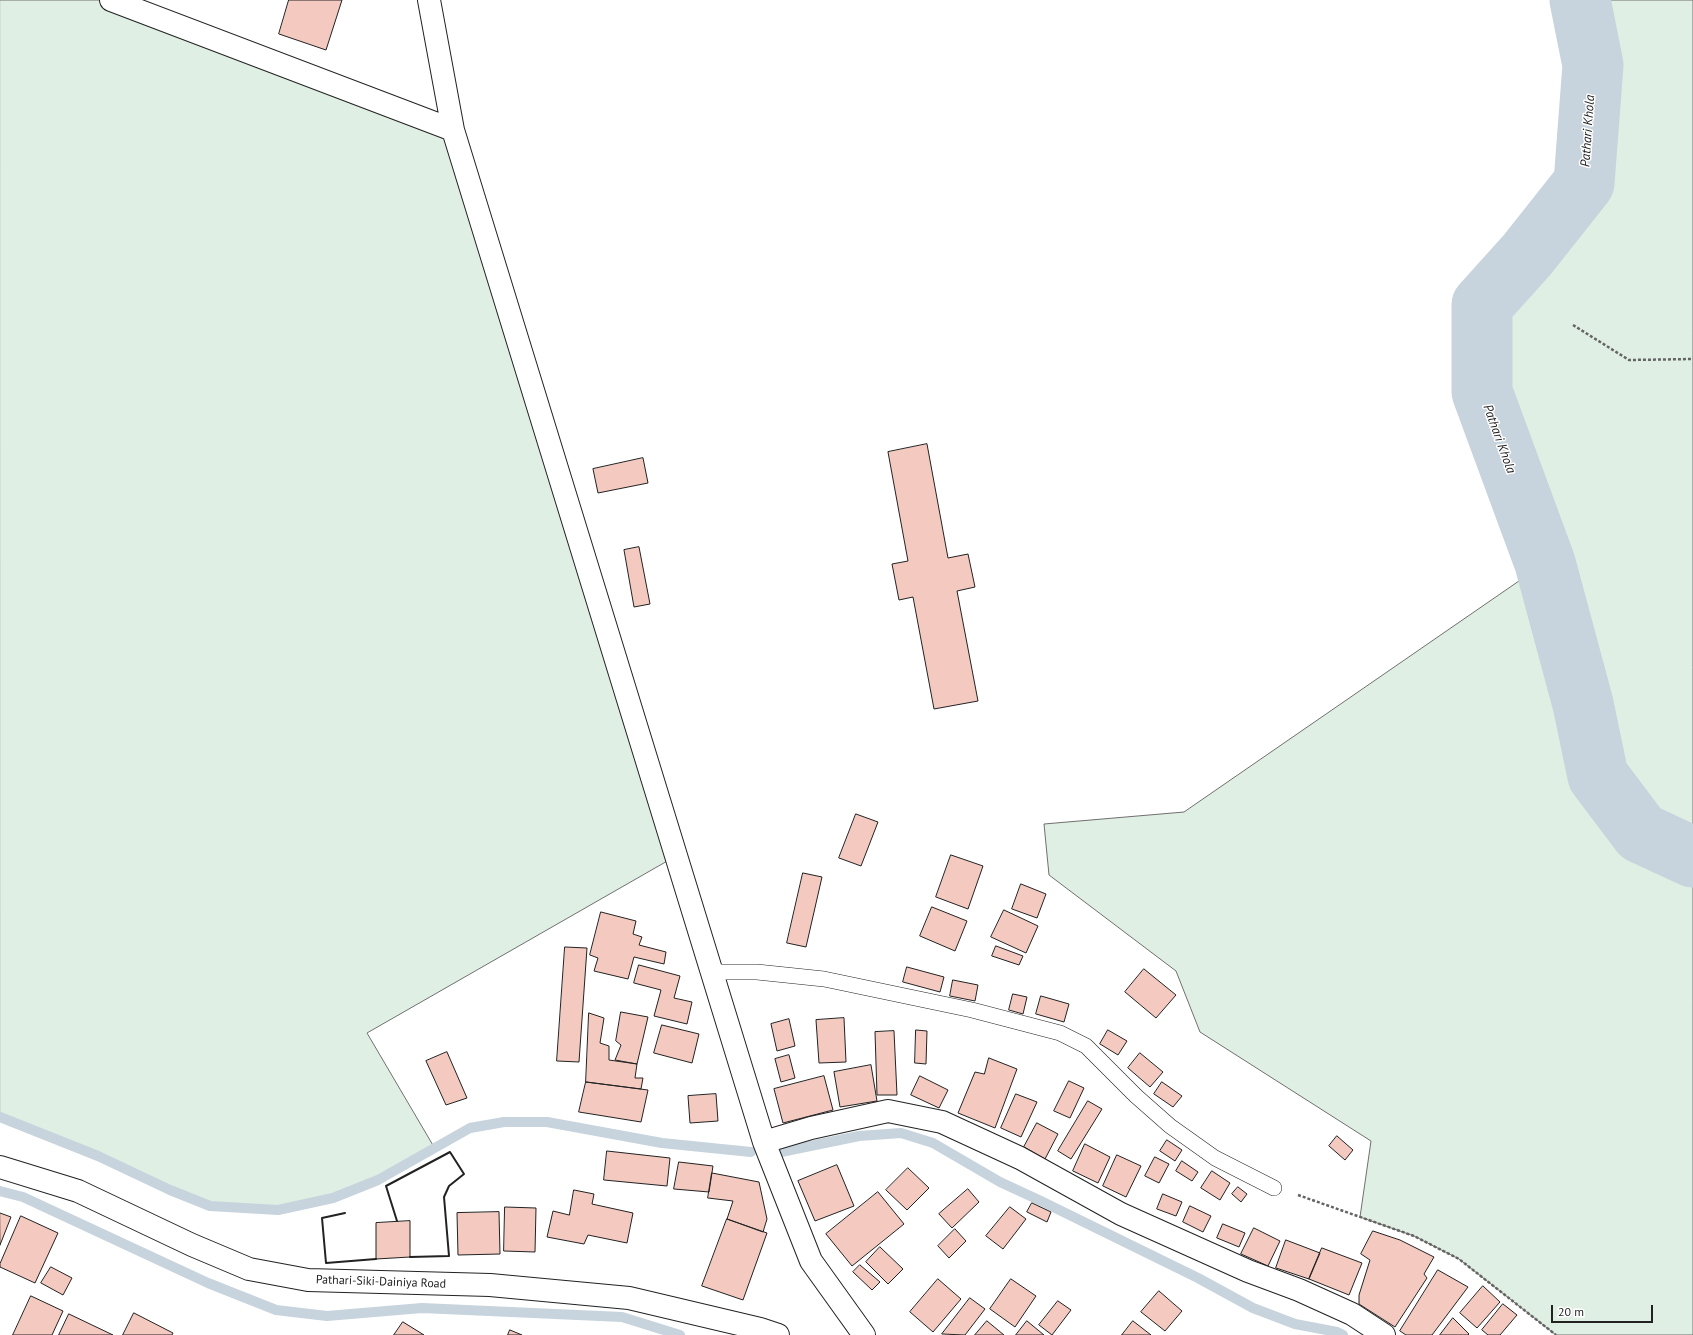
<!DOCTYPE html>
<style>
body{margin:0}
#map{position:relative;width:1693px;height:1335px;overflow:hidden;background:#fff;font-family:"PT Sans",sans-serif}
canvas{display:block}
.scale{position:absolute;left:1551px;top:1305px;width:102px;height:18px;box-sizing:border-box;border:2px solid #222;border-top:0;padding-left:5px;font-size:12px;line-height:14px;white-space:nowrap;color:#222;-webkit-text-stroke:3px #fff;paint-order:stroke}
</style>
<div id="map">
<canvas width="1693" height="1335"></canvas>
<div class="scale">20 m</div>
</div>
<script>
const ctx = document.querySelector('canvas').getContext('2d');
ctx.lineJoin = 'round';
function fill(path, color) { ctx.fillStyle = color; ctx.fill(path, 'evenodd'); }
function trace(path, color, width, dash) { ctx.strokeStyle = color; ctx.lineWidth = width; ctx.lineCap = dash ? 'butt' : 'round'; ctx.setLineDash(dash || []); ctx.stroke(path); }
function drawText(font, color, halo, rows, align = 'center') {
  ctx.font = font + ' "PT Sans",sans-serif'; ctx.lineWidth = 3; ctx.setLineDash([]); ctx.textBaseline = 'middle'; ctx.strokeStyle = halo; ctx.fillStyle = color; for (const [text, x, y, turn = 0] of rows) {
    ctx.save(); ctx.translate(x, y); ctx.rotate((+turn || 0) * Math.PI / 180); ctx.textAlign = isNaN(turn) ? turn : align; if (halo) ctx.strokeText(text, 0, 0); ctx.fillText(text, 0, 0); ctx.restore();
  }
}
const green = new Path2D(`
 M0 0H111L453 130 676 856 367 1033 434 1147 378 1180 333 1198 278 1210 210 1206 170 1190 108 1161 0 1117Z
 M1580 0H1693V1335H1556L1459 1259 1414 1236 1360 1217 1371 1141 1200 1032 1176 971 1049 875 1044 824 1184 812 1545 563 1482 392V305L1527 255 1584 183 1593 65Z`);
fill(green, '#e0efe3');
trace(green, '#6f6f6f', 1);
trace(new Path2D(`
 M0 1117 98 1156 170 1190 210 1206 278 1210 333 1198 378 1180 470 1128 504 1122H547L662 1143 751 1152
 M781 1152 859 1136 901 1133 933 1143 1000 1182 1041 1201 1198 1278 1253 1308 1295 1324 1337 1332 1343 1335
 M0 1191 23 1197 208 1283 276 1310 327 1316 422 1308 622 1317 680 1335`), '#c7d3dd', 10);
trace(new Path2D(`
 M1580 0 1593 65 1584 183 1527 255 1482 305V392L1545 563 1583 704 1598 776 1641 833 1693 857`), '#c7d3dd', 61);
const building = new Path2D(`
 M289 0H342L326 50 279 34Z
 M927 444 948 558 968 554 975 587 957 591 978 701 934 709 913 597 899 600 892 564 908 561 888 452Z
 M643 458 648 483 598 493 593 469Z
 M639 547 650 604 634 607 624 550Z
 M856 814 878 822 861 866 839 858Z
 M951 855 983 866 968 909 936 897Z
 M803 873 822 877 806 947 787 943Z
 M1021 884 1046 894 1037 918 1012 909Z
 M932 907 967 921 955 951 920 936Z
 M1004 910 1038 926 1026 953 991 937Z
 M601 912 636 921 633 934 642 937 639 945 666 952 664 964 634 957 628 979 594 971 598 958 590 955Z
 M996 946 1023 956 1019 965 992 956Z
 M565 947 587 948 579 1062 557 1061Z
 M639 965 680 976 674 998 692 1002 687 1024 654 1016 661 990 634 983Z
 M907 967 944 977 940 992 903 982Z
 M1144 969 1176 995 1156 1018 1125 992Z
 M953 980 978 985 975 1001 950 996Z
 M1013 994 1027 997 1023 1014 1009 1010Z
 M1041 996 1069 1004 1064 1022 1036 1014Z
 M621 1012 648 1017 637 1064 615 1060 621 1045 616 1041Z
 M589 1013 604 1018 600 1043 609 1046V1060L637 1064 635 1078H643L641 1089 586 1082Z
 M844 1018 846 1062 819 1063 816 1020Z
 M789 1019 795 1046 777 1051 771 1024Z
 M662 1025 699 1034 692 1063 654 1053Z
 M916 1030 927 1031 926 1064 915 1063Z
 M1108 1030 1127 1041 1118 1055 1100 1044Z
 M894 1031 897 1095H877L875 1032Z
 M447 1052 467 1098 446 1105 426 1061Z
 M1140 1053 1163 1072 1150 1087 1128 1068Z
 M789 1055 795 1078 781 1082 775 1059Z
 M989 1058 1017 1069 995 1128 958 1113 975 1072 984 1074Z
 M871 1065 877 1101 840 1107 834 1072Z
 M824 1076 833 1110 783 1123 774 1089Z
 M920 1076 948 1090 939 1108 911 1095Z
 M1069 1081 1084 1088 1070 1118 1054 1111Z
 M586 1082 648 1090 641 1122 579 1112Z
 M1162 1082 1182 1096 1173 1107 1154 1094Z
 M716 1094 718 1121 690 1123 688 1096Z
 M1016 1094 1037 1102 1021 1137 1001 1128Z
 M1088 1101 1102 1109 1071 1159 1058 1151Z
 M1037 1123 1058 1134 1045 1159 1024 1147Z
 M1337 1136 1353 1150 1345 1160 1329 1146Z
 M1167 1140 1182 1150 1175 1161 1160 1151Z
 M1085 1144 1110 1157 1098 1183 1073 1171Z
 M607 1151 670 1158 667 1186 604 1180Z
 M1117 1155 1141 1166 1126 1197 1103 1186Z
 M1155 1157 1169 1164 1159 1183 1145 1176Z
 M1182 1161 1198 1172 1192 1181 1176 1171Z
 M679 1162 713 1166 709 1192 674 1189Z
 M837 1165 854 1206 815 1221 798 1181Z
 M908 1168 929 1188 907 1210 886 1190Z
 M1212 1171 1230 1183 1220 1200 1201 1188Z
 M712 1173 759 1182 767 1219 763 1232 727 1219 733 1201 708 1198Z
 M1238 1187 1247 1194 1241 1202 1232 1194Z
 M968 1189 979 1202 952 1228 939 1214Z
 M574 1190 594 1194 592 1204 633 1213 627 1243 588 1235 584 1244 547 1237 553 1211 569 1215Z
 M878 1192 904 1224 852 1266 826 1234Z
 M1163 1194 1182 1202 1176 1216 1157 1209Z
 M1032 1203 1051 1212 1047 1222 1027 1212Z
 M1190 1206 1211 1216 1203 1232 1183 1222Z
 M505 1207 536 1208 535 1252 504 1251Z
 M1010 1207 1026 1219 1003 1249 986 1236Z
 M499 1212 500 1254 458 1255 457 1213Z
 M0 1213 11 1217 0 1245Z
 M21 1216 58 1233 35 1283 0 1267V1264Z
 M727 1219 767 1233 743 1300 702 1286Z
 M410 1221V1257L376 1259V1223Z
 M1223 1224 1245 1233 1239 1247 1217 1238Z
 M1254 1228 1280 1241 1268 1266 1241 1254Z
 M955 1229 966 1241 949 1258 938 1246Z
 M1373 1231 1400 1240 1434 1257 1424 1274 1427 1278 1395 1327 1359 1304V1295L1370 1260 1361 1254Z
 M1286 1240 1320 1253 1309 1279 1276 1268Z
 M880 1247 903 1269 888 1284 866 1262Z
 M1322 1248 1362 1263 1349 1295 1309 1279Z
 M860 1265 880 1282 872 1290 853 1272Z
 M51 1267 72 1278 63 1295 41 1283Z
 M1438 1270 1468 1287 1432 1335H1406L1400 1331Z
 M938 1279 961 1299 933 1332 910 1312Z
 M1011 1279 1036 1296 1015 1327 990 1309Z
 M1483 1286 1500 1302 1477 1328 1460 1313Z
 M1159 1291 1182 1311 1165 1331 1141 1312Z
 M31 1296 63 1311 52 1335H13Z
 M970 1298 985 1309 965 1335 942 1334Z
 M1058 1301 1071 1310 1052 1335 1039 1325Z
 M1503 1304 1517 1315 1500 1335H1488L1482 1330Z
 M134 1313 173 1333 172 1335H123Z
 M69 1314 113 1335H59Z
 M1453 1318 1469 1334 1468 1335H1440Z
 M987 1321 1004 1335H975Z
 M1027 1321 1044 1335H1016Z
 M1133 1321 1151 1335H1122Z
 M403 1322 424 1335H394Z
 M510 1330 522 1335H508Z`);
fill(building, '#f3c9c0');
trace(building, '#222', 1);
const service = new Path2D(`
 M711 972H757L824 979 972 1010 1060 1033 1086 1046 1136 1096 1170 1126 1215 1158 1274 1188`);
const minor = new Path2D(`
 M111 0 453 130
 M429 0 453 130 764 1142 811 1261 864 1335
 M764 1142 811 1128 888 1111 942 1122 1020 1158 1121 1214 1248 1271 1299 1290 1352 1314 1384 1335`);
const secondary = new Path2D(`
 M0 1167 78 1191 192 1245 249 1269 308 1280 490 1285 629 1298 760 1329 778 1335`);
trace(service, '#222', 16);
trace(minor, '#222', 24);
trace(secondary, '#222', 24);
trace(new Path2D(`
 M1573 325 1629 360 1693 359
 M1298 1195 1414 1236 1459 1259 1556 1335`), '#646464', 2.5, [3, 2]);
trace(service, '#fff', 15);
trace(minor, '#fff', 22);
trace(secondary, '#fff', 22);
trace(new Path2D(`
 M345 1213 322 1218 326 1263 376 1259
 M397 1221 386 1186 450 1152 464 1174 449 1186 444 1197 449 1256 410 1257`), '#222', 2);
drawText('12px', '#222', '#fff', [
 ["Pathari-Siki-Dainiya Road",381,1282,2]
]);
drawText('italic 13px', '#222', '#fff', [
 ["Pathari Khola",1588,131,-86],
 ["Pathari Khola",1499,439,70]
]);
</script>
